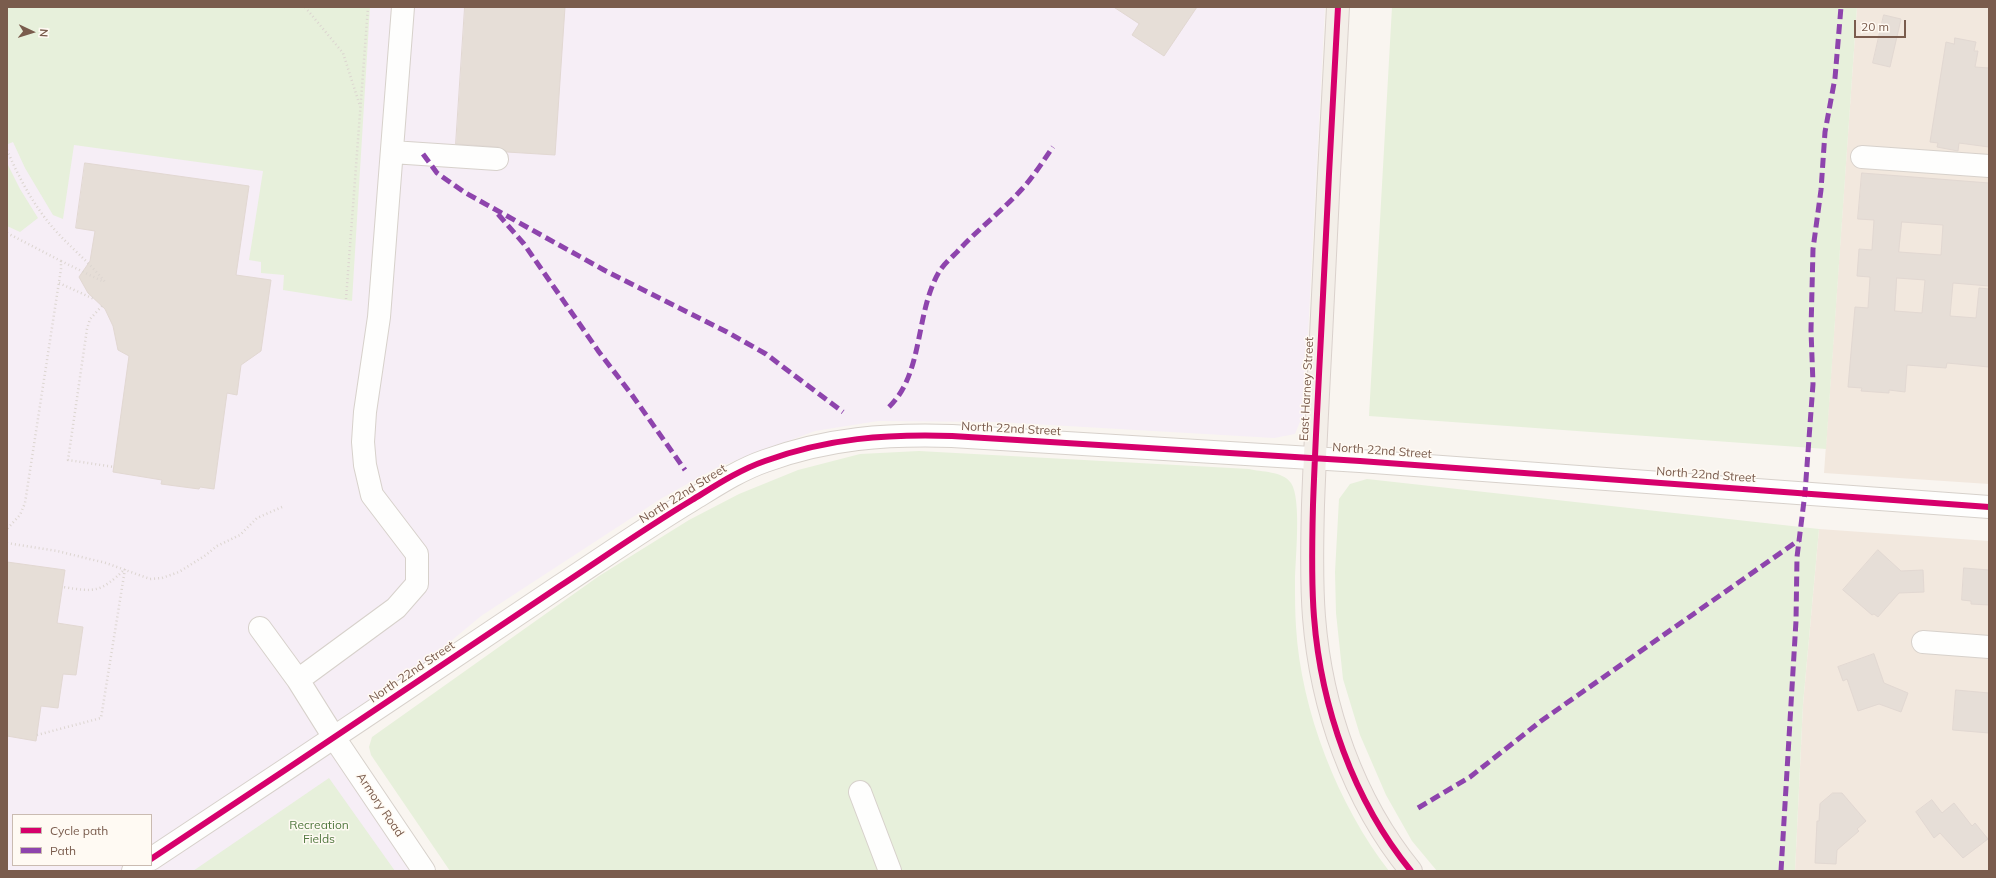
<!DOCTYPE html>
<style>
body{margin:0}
#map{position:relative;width:1996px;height:878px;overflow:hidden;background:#f9f5f0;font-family:Mulish,sans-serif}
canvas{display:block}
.frame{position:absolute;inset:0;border:8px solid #7a5c4d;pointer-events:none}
.legend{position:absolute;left:12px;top:814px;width:140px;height:52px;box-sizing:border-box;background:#fffaf3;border:1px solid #cabbb1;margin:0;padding:5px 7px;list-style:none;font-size:12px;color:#7a5c4d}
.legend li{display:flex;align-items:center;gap:8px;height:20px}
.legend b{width:20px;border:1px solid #cabbb1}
.north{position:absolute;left:12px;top:12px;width:40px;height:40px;-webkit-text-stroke:3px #fffaf3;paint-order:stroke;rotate:94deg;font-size:11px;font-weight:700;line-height:16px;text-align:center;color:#7a5c4d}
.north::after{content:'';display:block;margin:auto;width:14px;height:18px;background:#7a5c4d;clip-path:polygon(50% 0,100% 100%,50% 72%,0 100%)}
.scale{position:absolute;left:1854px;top:20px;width:52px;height:18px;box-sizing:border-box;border:2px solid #7a5c4d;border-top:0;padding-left:5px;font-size:12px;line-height:14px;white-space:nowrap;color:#7a5c4d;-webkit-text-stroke:3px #fffaf3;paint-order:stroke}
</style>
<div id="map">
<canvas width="1996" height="878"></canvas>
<div class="frame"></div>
<ul class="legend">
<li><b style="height:5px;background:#d6006c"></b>Cycle path</li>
<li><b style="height:5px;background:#8e44ad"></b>Path</li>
</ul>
<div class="north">N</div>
<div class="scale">20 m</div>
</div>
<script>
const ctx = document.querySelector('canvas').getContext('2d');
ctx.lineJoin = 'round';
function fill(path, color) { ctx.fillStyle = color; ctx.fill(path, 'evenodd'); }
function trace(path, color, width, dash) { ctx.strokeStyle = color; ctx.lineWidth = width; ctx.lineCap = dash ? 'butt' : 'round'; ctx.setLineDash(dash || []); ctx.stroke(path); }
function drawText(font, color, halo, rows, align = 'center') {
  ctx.font = font + ' Mulish,sans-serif'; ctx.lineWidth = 3; ctx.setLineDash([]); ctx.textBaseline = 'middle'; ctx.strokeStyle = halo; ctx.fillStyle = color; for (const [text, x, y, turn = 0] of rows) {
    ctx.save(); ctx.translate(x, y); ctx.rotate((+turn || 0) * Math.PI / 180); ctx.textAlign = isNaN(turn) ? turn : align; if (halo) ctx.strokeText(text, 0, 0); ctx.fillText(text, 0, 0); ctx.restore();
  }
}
fill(new Path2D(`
 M1857 7H1989V484L1824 473Z
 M1819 529 1989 541V871H1795L1803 704Z`), '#f2e8de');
fill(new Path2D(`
 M7 7H1325L1304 412 1295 434 1274 438 998 422 878 421 815 431 716 468 662 498 481 616 335 738 420 871H7ZM13 815H151V865H13Z`), '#f6eef6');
fill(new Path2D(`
 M7 7H370L352 301 283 290 284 275 261 273V262L249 260 263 171 74 145 63 219 53 215 25 168 13 142 8 144 7 141Z
 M1392 7H1857L1826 449 1369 416Z
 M7 163 20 189 38 218 20 232 7 226Z
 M919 451 1249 469C1261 472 1283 471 1291 483 1302 499 1295 561 1295 582 1295 597 1295 612 1296 627 1301 711 1338 805 1389 871H450L371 755 369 747 372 737 599 576 689 520 739 494 798 470 860 454Z
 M1367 479 1819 529 1803 704 1795 871H1437L1412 841 1386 795 1360 735 1343 679 1336 613 1335 572 1339 499 1350 484Z
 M329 778 395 871H193Z`), '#e7f0db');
const building = new Path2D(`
 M465 7H565L555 155 507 152 498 147 456 144Z
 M1114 7H1197L1164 56 1132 35 1139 24Z
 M1884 15 1901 19 1890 67 1873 63Z
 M1955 38 1976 42 1974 51H1978L1975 67 1989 68V147L1959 143 1958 151 1937 147 1938 143 1930 142 1946 42 1954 44Z
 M85 163 249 186 236 275 271 280 261 351 241 365 237 395 227 393 214 489 200 487 199 489 161 484 162 480 113 472 129 356 118 350 113 326 105 309 88 293 79 277 90 261 95 231 76 228Z
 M1862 173 1989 183V286L1953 283 1950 316 1976 318 1979 288 1989 289V367L1947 363 1946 368 1907 365 1905 392 1889 390V393L1861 391 1862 388 1848 387 1855 307 1868 308 1870 277 1857 276 1859 249 1872 250 1874 220 1858 219ZM1902 222 1943 225 1941 255 1899 252ZM1897 278 1925 280 1922 313 1895 311Z
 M1878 550 1901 571 1923 570 1924 592 1899 593 1878 617 1874 614 1872 615 1843 590Z
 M7 562 65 570 57 623 83 627 76 675 63 674 58 708 41 706 36 741 7 736Z
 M1964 568 1989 570V605L1971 604V601L1962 600Z
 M1874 654 1884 683 1908 693 1901 712 1879 704 1858 711 1847 679 1843 681 1838 667Z
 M1956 690 1989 693V733L1953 730Z
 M1833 793H1842L1866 821 1857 829 1859 831 1837 850 1836 864 1815 863 1817 821H1819L1820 804Z
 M1932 800 1942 813 1954 803 1972 826 1975 823 1988 839 1963 858 1940 833 1934 838 1916 812Z`);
fill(building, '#e6ded7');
trace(building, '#e2d8d2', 1);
const minor = new Path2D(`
 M392 152 497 159
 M1862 157 1989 166
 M260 628 298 680 335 739 424 871
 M1923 642 1989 647
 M298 680 396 608 417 584V554L372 495 365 465 363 442 365 412 379 317 403 7
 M860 792 890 871
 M151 859C288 769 423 677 560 586 604 557 647 527 692 500 715 486 739 470 765 461 828 438 886 434 952 436L1360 461 1989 507
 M133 871 142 865`);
const major = new Path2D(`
 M1338 7C1332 117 1326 226 1321 336 1318 393 1315 449 1313 505 1312 542 1311 580 1314 617 1321 707 1353 800 1411 871`);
trace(minor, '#d7d1cb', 24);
trace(major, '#dad1cc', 24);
trace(new Path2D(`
 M305 7 343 53 360 106
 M7 150C19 178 34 206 54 229 70 247 90 263 105 282
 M7 233 61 261V269L25 503 20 515 7 529
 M61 261 102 281
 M59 283 94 299
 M346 299 368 7
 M102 306 90 319 87 329 68 460 114 467
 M7 543 57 551 106 563 150 579 162 578 179 572 206 555 217 546 240 535 257 518 282 507
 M37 735 101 718 125 569C100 593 95 592 63 587`), '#dcd5d0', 2.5, [1, 3]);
trace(minor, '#fefefd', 22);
trace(major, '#f3eee8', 22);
trace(new Path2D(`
 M423 154 437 173 464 192 604 270 727 332 766 354 843 412
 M498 214 524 244 599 352 632 395 685 470
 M889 407C924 373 915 313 939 272 943 265 951 258 957 252 977 230 1002 211 1022 189 1034 176 1043 161 1053 147
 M1418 808 1470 777 1541 721 1799 540
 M1781 871 1796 621 1797 557 1805 493 1813 384 1811 330 1813 249 1821 190 1825 132 1835 78 1841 7`), '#8e44ad', 5, [10, 5]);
trace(new Path2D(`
 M1338 7C1332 117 1326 226 1321 336 1318 393 1315 449 1313 505 1312 542 1311 580 1314 617 1321 707 1353 800 1411 871
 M151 859C288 769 423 677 560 586 604 557 647 527 692 500 715 486 739 470 765 461 828 438 886 434 952 436L1360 461 1989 507`), '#d6006c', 6);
drawText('12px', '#7a5c4d', '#fffaf3', [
 ["East Harney Street",1307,389,-87],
 ["North 22nd Street",1011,429,3],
 ["North 22nd Street",1382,451,4],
 ["North 22nd Street",1706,475,4],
 ["North 22nd Street",683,494,-32],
 ["North 22nd Street",412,672,-34],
 ["Armory Road",380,805,56]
]);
drawText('12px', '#537a41', '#fffaf3', [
 ["Recreation",319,825],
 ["Fields",319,839]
]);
</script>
